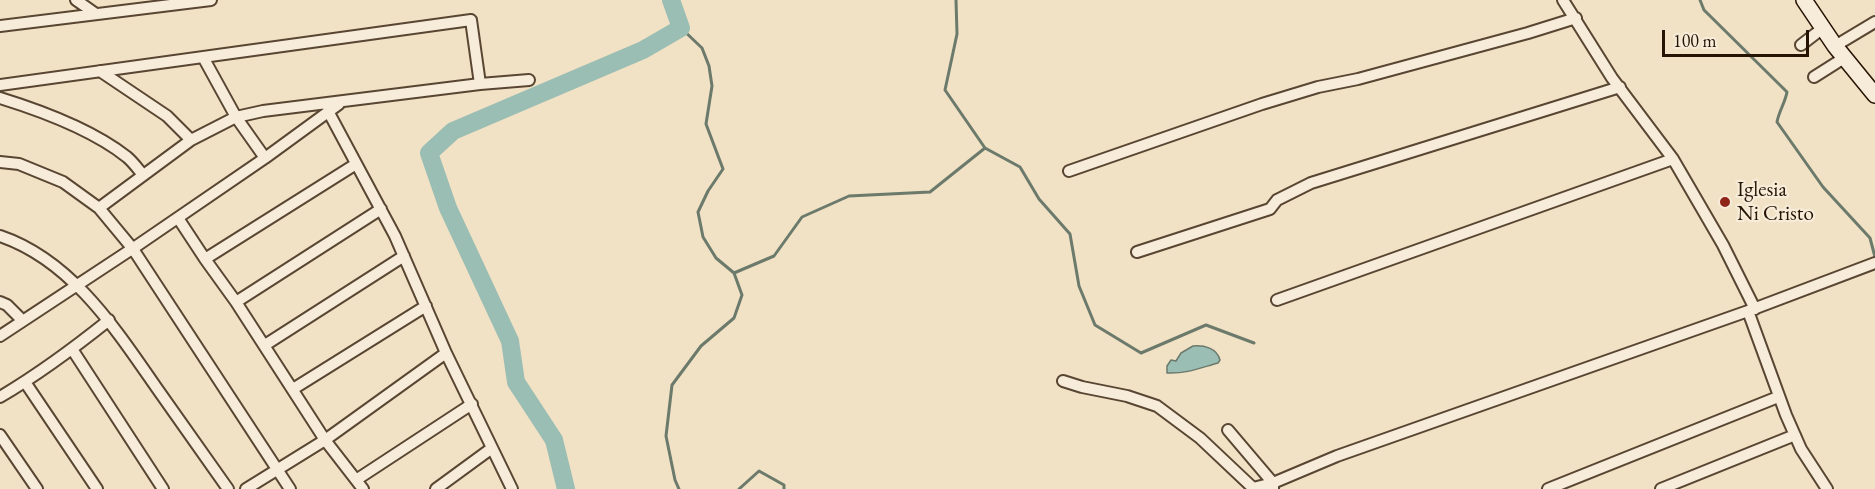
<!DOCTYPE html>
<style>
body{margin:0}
#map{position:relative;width:1875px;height:489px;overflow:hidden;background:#f1e1c5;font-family:"EB Garamond",serif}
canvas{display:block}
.scale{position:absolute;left:1662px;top:30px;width:147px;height:27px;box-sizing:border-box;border:3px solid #261301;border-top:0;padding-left:8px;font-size:18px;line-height:21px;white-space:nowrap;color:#261301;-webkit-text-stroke:4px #f6ecd9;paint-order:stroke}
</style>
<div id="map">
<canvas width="1875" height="489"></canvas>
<div class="scale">100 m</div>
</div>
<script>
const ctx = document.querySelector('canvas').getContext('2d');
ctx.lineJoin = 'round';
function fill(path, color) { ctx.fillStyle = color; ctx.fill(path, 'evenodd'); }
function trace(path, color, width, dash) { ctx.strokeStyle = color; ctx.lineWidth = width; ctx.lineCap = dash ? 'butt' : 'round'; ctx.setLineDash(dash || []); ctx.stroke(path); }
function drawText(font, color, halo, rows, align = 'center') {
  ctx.font = font + ' "EB Garamond",serif'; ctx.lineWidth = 4.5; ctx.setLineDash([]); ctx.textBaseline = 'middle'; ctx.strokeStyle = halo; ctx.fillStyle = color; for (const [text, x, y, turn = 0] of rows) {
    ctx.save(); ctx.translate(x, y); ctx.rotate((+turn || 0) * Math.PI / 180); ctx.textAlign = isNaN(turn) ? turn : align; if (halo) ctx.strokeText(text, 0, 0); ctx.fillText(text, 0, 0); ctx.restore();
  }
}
const water = new Path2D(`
 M1193 346C1204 345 1217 348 1220 360L1218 363C1200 368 1186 374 1167 373V366L1171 360 1176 361 1181 353Z`);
fill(water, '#9bbeb4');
trace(water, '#6c7a6c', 1.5);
trace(new Path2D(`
 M1700 0 1704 10 1787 92C1785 103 1779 111 1777 122L1823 187 1870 238 1875 257
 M985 148 1020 167 1039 199 1070 234 1079 286 1095 325 1141 353 1206 325 1254 343
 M734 273 774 256 802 217 849 196 930 192 985 148 945 90 957 34 956 0
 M679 489 675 480 666 436 672 385 701 346 734 318 742 295 734 273 716 258 703 237 698 212 708 191 723 169 706 124 712 86 709 66 702 48 681 28
 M739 489 759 471 784 485V489`), '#6c7a6c', 3);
trace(new Path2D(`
 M566 489 554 440 516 382 510 341 448 208 429 153 453 131 643 50 681 28 671 0`), '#9bbeb4', 18);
const street = new Path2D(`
 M76 0 96 14
 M1563 0 1612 78 1673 159 1723 245 1755 309
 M0 26 211 0
 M1801 45 1823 28
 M1835 46 1875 22
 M203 57 236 117 265 158
 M100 71 167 116 191 140
 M1814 77 1844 58
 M0 85 471 20 480 84
 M0 98C42 111 93 130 127 157 133 162 138 169 143 175
 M328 111 395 236 446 353
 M0 162 19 164 63 182 99 208 133 249 290 489
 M1069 171 1262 104 1318 87 1358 79 1528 33 1576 18
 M99 208 191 140 236 117 263 111 480 84 529 80
 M178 218 205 259 236 302 381 209
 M0 236C71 260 115 328 156 387 180 421 204 455 228 489
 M1137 252 1270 209 1277 200 1311 183 1620 87
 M205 259 356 164
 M1277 300 1673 159
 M0 302 7 305 22 320
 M236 302 325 440 363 489
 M1748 311 1786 415 1801 449 1827 489
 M0 336 138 245 265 158 339 104
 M265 345 404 256
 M72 349 163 489
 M1063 381 1082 387 1127 396 1157 406 1200 438 1253 488 1273 483 1337 456 1748 311 1875 263
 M25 382 97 489
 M293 389 426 306
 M0 397C39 374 74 348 109 320
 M1228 430 1273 483V489
 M0 435 37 489
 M356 480 472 404
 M246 489 325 440 446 353 512 489
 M436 489 492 448
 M1548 489 1778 397
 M1661 489 1795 435`);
const secondary = new Path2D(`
 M1804 0 1835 46 1875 95`);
trace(street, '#594632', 14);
trace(secondary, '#261301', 18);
trace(street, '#f6ecd9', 10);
trace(secondary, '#f6ecd9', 15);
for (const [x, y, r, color] of [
 [1725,202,6,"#8f2418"]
]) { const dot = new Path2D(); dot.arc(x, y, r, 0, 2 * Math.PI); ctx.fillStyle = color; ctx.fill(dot); trace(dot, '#f6ecd9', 2); }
drawText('21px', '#261301', '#f6ecd9', [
 ["Iglesia",1737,190],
 ["Ni Cristo",1737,214]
], 'left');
</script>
